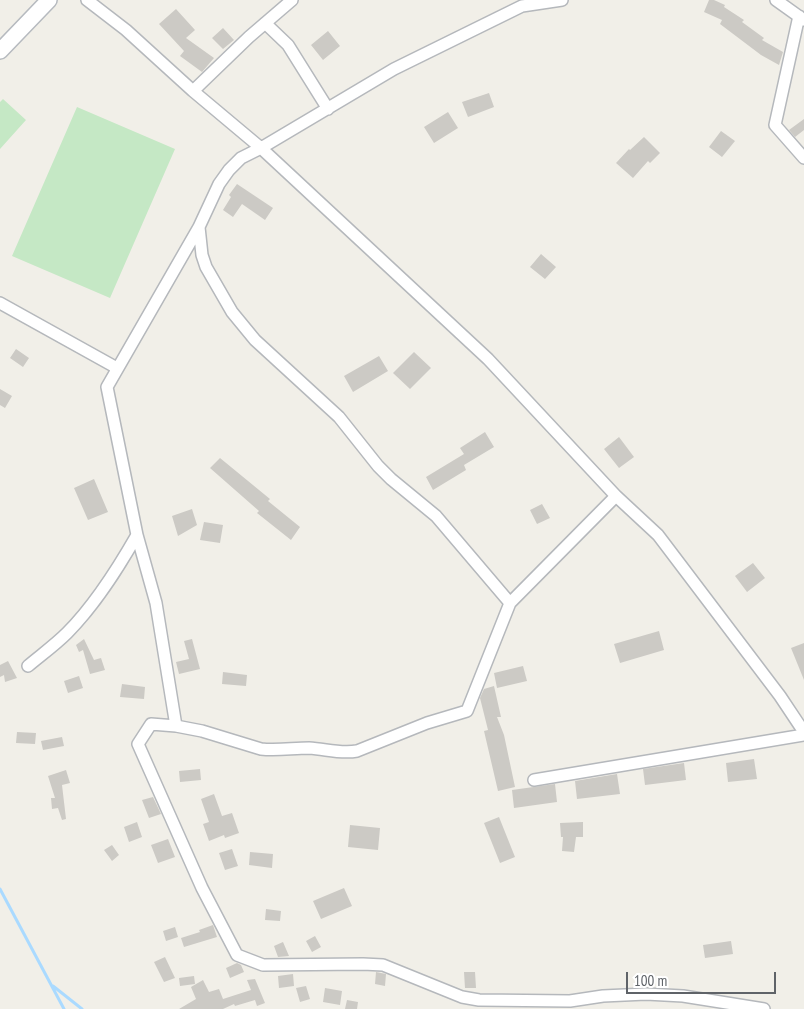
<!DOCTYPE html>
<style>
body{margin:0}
#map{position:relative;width:804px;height:1009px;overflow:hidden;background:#f1efe8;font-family:"PT Sans Narrow",sans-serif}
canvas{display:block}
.scale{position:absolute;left:626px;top:972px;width:150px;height:22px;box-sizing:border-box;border:2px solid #5f6368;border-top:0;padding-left:6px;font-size:15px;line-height:18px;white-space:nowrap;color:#5f6368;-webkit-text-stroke:4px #fff;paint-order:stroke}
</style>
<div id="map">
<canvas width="804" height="1009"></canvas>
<div class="scale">100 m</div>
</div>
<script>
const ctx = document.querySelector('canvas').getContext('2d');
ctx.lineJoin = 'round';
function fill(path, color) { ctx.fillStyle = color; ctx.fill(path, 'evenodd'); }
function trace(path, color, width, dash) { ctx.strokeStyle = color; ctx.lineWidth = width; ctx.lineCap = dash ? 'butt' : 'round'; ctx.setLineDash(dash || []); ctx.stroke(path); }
fill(new Path2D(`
 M3 99 26 120 0 149V102Z
 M77 107 175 149 110 298 12 256Z`), '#c5e8c5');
trace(new Path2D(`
 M0 889 64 1009
 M53 986 82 1009`), '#aadaff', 3);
fill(new Path2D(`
 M709 0H714L725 5 724 7 744 20 742 22 764 38 762 40 783 52 779 65 761 55 720 24 722 20 704 12Z
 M176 9 195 30 186 38 214 58 202 72 180 56 184 51 159 24Z
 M223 28 234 40 223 49 212 38Z
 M328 31 340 46 323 60 311 45Z
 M489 93 494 107 468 117 462 102Z
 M448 112 458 128 434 143 424 127Z
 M804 119V130L795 137 789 130Z
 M721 131 735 141 722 157 709 147Z
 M644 137 660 153 650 163 648 161 633 178 616 163 629 149 630 150Z
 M237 184 273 208 265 220 242 204 233 217 223 210 231 197 229 195Z
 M541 254 556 267 545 279 530 267Z
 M16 349 29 358 23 367 10 358Z
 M414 352 431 368 410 389 393 373Z
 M379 356 388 371 353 392 344 376Z
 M0 389 12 396 5 408 0 405Z
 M485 432 494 447 464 465 466 470 433 490 426 477 464 454 460 448Z
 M619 437 634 457 619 468 604 449Z
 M220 458 270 499 268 501 300 527 291 540 257 513 259 511 210 468Z
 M94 479 108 512 88 520 74 488Z
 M542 504 550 518 537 524 530 510Z
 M192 509 197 525 178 536 172 516Z
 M204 522 223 525 220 543 200 540Z
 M753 563 765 578 747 592 735 576Z
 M659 631 664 650 620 663 614 644Z
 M84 639 94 660 101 658 105 670 90 674 83 650 79 652 76 645Z
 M192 639 200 669 179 674 176 662 189 659 184 641Z
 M804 643V680L791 648Z
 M8 661 17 678 5 682 4 675 0 677V665Z
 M523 666 527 681 497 688 494 673Z
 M223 672 247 675 246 686 222 684Z
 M79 676 83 688 68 693 64 681Z
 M122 684 145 687 144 699 120 697Z
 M494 686 501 717H497L504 735 515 787 498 791 484 731 488 730 480 698 484 689Z
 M17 732 36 733 35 744 16 743Z
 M62 737 64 746 43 750 41 741Z
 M754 759 757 779 728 782 726 763Z
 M684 763 686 780 645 785 643 769Z
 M200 769 201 780 180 782 179 771Z
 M66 770 70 783 62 785 66 819 62 820 58 808 52 809 51 798H55L48 776Z
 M617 774 620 794 577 799 575 781Z
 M555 784 557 802 514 808 512 790Z
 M214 794 222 816 232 813 239 833 225 838 224 835 209 841 203 824 209 822 201 799Z
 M153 797 161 814 149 818 142 800Z
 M499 817 515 857 500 863 484 823Z
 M137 822 142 837 129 842 124 827Z
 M583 822V837H576L574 852 562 851 563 837H561L560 823Z
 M350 825 380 828 378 850 348 847Z
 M168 839 175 857 158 863 151 845Z
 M112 845 119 855 112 861 104 850Z
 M232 849 238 866 225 870 219 853Z
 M250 852 273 854 272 868 249 865Z
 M344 888 352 906 321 919 313 901Z
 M266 909 281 911 280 921 265 920Z
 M213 925 217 937 184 947 181 938 200 932 199 930Z
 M175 927 178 937 166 941 163 931Z
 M315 936 321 947 312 952 306 941Z
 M731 941 733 954 705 958 703 945Z
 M283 942 289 956 278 957 274 946Z
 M165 957 175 978 164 982 154 962Z
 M237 963 241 965 244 972 230 978 226 968Z
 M376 972 386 974 385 986 375 984Z
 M464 972H475L476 988H465Z
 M293 974 294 986 279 988 278 976Z
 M194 976 195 984 180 986 179 978Z
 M255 979 265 1003 257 1006 255 1000 235 1006 234 1004 223 1009H179L196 999 191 987 203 980 209 992 219 989 223 999 251 990 247 980Z
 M306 986 310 999 300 1002 296 988Z
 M325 988 342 991 340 1005 323 1002Z
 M347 1000 358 1002 357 1009H345Z`), '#cccac5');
const street = new Path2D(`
 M87 0 126 30 193 91 261 148 488 359 616 496 658 535 780 696 804 732
 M776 0 804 20
 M799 16 775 125 804 158
 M265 23 288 45 328 109
 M193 91 249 37 292 0
 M0 303 117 368
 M616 496 510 603 467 711 427 723 357 751C340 754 326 749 309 748 293 748 277 751 261 749L202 731 176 726 151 724 138 744 202 888 237 955 263 965 363 964 383 965 462 997 479 1000 570 1001 603 996 646 994 683 996 764 1009
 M510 603 436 516 391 479 378 466 339 417 255 340 232 312 206 267 202 255 199 227 219 184 229 170 241 158 261 148 394 69 522 6 562 0
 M28 666C41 655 55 645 67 633 95 605 117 570 137 535
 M176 726 156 603 137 535 107 387 199 227
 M534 780 804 735`);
const secondary = new Path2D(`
 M0 51 49 0`);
trace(street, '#b5b8bc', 14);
trace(secondary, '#b6babf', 18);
trace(street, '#fff', 11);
trace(secondary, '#fff', 15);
</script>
